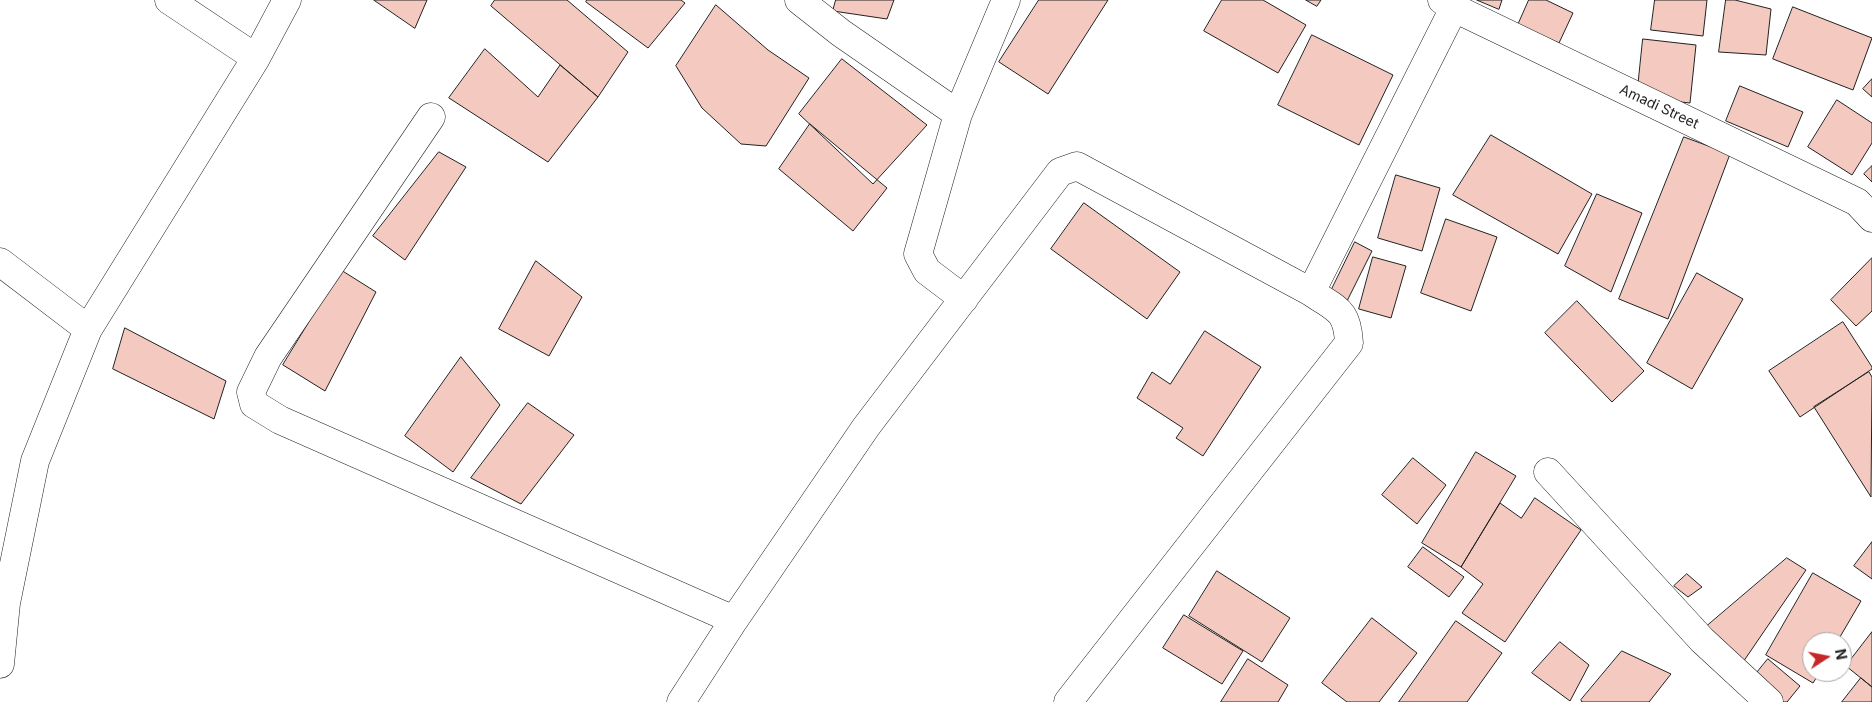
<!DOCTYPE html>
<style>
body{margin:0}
#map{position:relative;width:1872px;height:702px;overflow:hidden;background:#fff;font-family:Inter,sans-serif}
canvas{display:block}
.north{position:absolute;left:1802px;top:632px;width:50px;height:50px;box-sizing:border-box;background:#fff;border:1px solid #a7a7a7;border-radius:50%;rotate:79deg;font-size:14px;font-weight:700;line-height:20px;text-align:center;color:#222}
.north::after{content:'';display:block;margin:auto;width:18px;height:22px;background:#c62828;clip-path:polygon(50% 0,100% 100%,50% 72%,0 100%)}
</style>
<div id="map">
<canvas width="1872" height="702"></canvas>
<div class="north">N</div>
</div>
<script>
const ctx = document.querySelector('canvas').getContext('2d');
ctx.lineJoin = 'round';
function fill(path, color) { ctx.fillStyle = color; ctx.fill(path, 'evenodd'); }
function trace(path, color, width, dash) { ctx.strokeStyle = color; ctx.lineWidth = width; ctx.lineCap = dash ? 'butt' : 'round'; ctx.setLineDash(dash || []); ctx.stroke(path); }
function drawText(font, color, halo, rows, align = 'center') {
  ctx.font = font + ' Inter,sans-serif'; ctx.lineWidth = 4; ctx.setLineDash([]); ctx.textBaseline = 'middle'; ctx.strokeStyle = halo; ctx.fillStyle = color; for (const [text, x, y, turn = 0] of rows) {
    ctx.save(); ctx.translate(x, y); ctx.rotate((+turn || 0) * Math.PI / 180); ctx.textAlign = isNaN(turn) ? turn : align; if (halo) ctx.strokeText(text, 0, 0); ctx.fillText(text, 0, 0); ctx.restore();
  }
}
const building = new Path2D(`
 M374 0H427L415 28Z
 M495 0H567L628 52 598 97 491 6Z
 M587 0H681L685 3 648 48 586 2Z
 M836 0H894L887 19 833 11Z
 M1039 0H1108L1048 94 999 62Z
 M1222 0H1263L1306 25 1278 73 1204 31Z
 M1306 0H1321L1317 6Z
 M1477 0H1502L1499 9Z
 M1529 0H1546L1573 13 1559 43 1518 25Z
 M1655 0H1707L1703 36 1651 30Z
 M1726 0H1735L1771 9 1766 55 1719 52Z
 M716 5 768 50 809 78 766 146 741 144 702 108 676 66Z
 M1793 7 1872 38 1853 90 1773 59Z
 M1312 35 1393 75 1359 145 1278 105Z
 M1643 39 1696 45 1690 103 1637 97Z
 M485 49 538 97 560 65 598 97 548 162 449 98Z
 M842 59 927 125 873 184 799 114Z
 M1872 79V97L1863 89Z
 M1740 86 1803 112 1788 147 1726 121Z
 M1837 100 1872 123V143L1852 175 1808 147Z
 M810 124 887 188 853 231 779 169Z
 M1491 135 1592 194 1558 254 1453 195Z
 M1684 137 1730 154 1668 319 1619 299Z
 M439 152 466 167 405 260 373 236Z
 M1872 166V182L1864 174Z
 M1396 175 1440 188 1422 251 1378 238Z
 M1597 194 1642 213 1611 292 1565 266Z
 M1084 203 1180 272 1147 319 1051 249Z
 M1446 219 1497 237 1471 311 1421 293Z
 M1355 242 1372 251 1347 301 1330 293Z
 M1373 257 1406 266 1391 318 1359 309Z
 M1872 258V311L1856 326 1831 300Z
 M536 261 582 297 549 356 499 329Z
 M341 270 376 292 325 391 283 365Z
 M1697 273 1743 299 1692 389 1647 363Z
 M1577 301 1644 371 1612 402 1545 333Z
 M1843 322 1872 367V369L1800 417 1769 371Z
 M125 328 226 381 214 419 113 369Z
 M1205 331 1261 367 1203 456 1176 438 1183 428 1137 398 1152 372 1170 384Z
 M461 357 500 405 453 472 405 436Z
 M1869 372 1872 377 1871 497 1814 407Z
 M528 403 574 435 521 504 471 478Z
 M1476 452 1516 476 1461 567 1422 543Z
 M1413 458 1446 485 1417 524 1382 495Z
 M1535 498 1581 530 1505 642 1462 613 1483 584 1461 567 1500 503 1521 518Z
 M1872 542V579L1854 566Z
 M1423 547 1464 577 1449 597 1408 567Z
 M1787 558 1806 570 1739 668 1700 632Z
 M1217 571 1290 618 1262 662 1189 616Z
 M1813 573 1861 601 1837 642H1812V672H1820L1813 683 1766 655Z
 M1687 574 1702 587 1688 597 1674 586Z
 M1184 615 1243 651 1222 684 1163 648Z
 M1372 618 1417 653 1379 702H1347L1322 683Z
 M1456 621 1502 653 1467 702H1399Z
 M1872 632V687L1846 666Z
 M1560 642 1589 665 1570 701 1532 673Z
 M1622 651 1671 674 1649 702H1582L1581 700Z
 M1248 659 1288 685 1278 702H1221Z
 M1768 659 1800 686 1787 702H1777L1751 680Z
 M1861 678 1872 687V702H1842Z`);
fill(building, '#f3c9c0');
trace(building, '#222', 1);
const minor = new Path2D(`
 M169 0 256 58
 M799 0 841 33 958 114
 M1442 0 1454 8 1857 202 1872 218
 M431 117 268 357 251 392 254 404 280 420 734 620
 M0 262 88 329
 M1311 292 1454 8
 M964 299 927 271 918 254 958 114 1006 0
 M1548 472 1702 640 1769 702
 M0 664 6 603 35 461 88 329 256 58 287 0
 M681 702 734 620 866 427 1060 172 1077 166 1311 292C1337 310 1347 309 1349 343L1068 702`);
trace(minor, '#222', 29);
trace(minor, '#fff', 28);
drawText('14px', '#222', '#fff', [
 ["Amadi Street",1659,107,25]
]);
</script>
